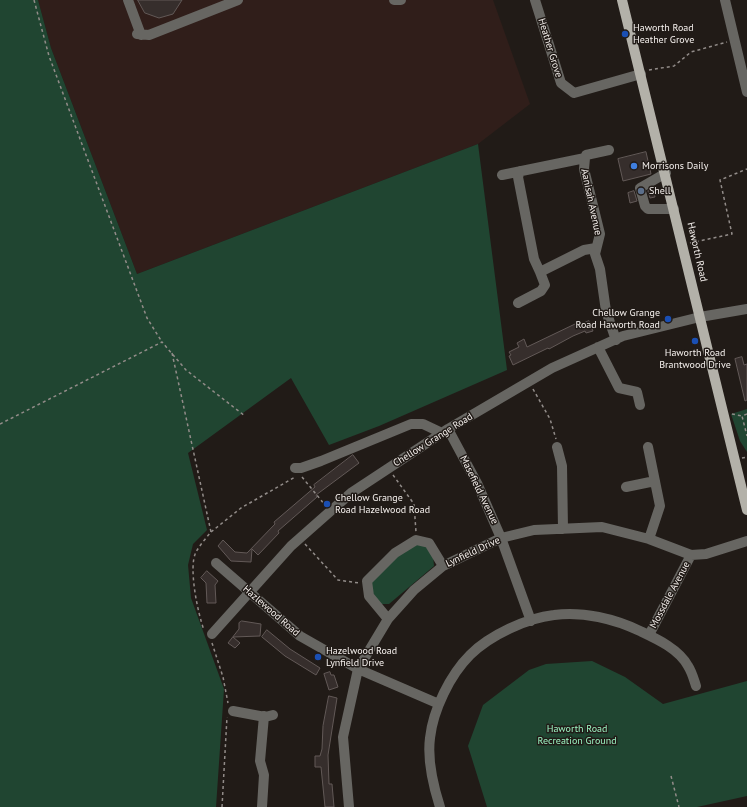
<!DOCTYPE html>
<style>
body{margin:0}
canvas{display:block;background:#211b17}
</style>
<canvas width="747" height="807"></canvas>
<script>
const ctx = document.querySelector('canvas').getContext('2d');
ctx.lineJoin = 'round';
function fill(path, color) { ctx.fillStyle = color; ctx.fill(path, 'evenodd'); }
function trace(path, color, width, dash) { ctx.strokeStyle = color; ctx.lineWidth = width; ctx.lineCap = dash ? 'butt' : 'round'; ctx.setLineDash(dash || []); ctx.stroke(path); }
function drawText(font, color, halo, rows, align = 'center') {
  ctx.font = font + ' "PT Sans",sans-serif'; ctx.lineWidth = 3; ctx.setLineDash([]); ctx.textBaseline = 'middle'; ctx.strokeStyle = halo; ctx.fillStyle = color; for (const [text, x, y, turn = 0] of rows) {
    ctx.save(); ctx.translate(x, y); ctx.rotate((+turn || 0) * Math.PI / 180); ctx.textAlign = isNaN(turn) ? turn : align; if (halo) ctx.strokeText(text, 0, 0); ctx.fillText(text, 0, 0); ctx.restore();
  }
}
fill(new Path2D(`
 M38 0H493L530 104 478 144 137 274 51 48Z`), '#301e1a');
fill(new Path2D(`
 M0 0H38L51 48 137 274 478 144 507 370 379 426 329 445 291 378 188 453 207 530 193 544 188 565 191 598 224 689 216 807H0Z
 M747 409V452L740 441 731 414Z
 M416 544 427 547 433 556 434 566 389 604H381L372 594 370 583 397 556Z
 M592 661 625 677 663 704 747 681V796L697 807H487L468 746 483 705 529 670 546 664Z`), '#204531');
const building = new Path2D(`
 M138 0H182L173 14 159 18 145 13Z
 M646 152 651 174 623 181 618 159Z
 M653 188 655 197 650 198 648 191Z
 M634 191 637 201 630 203 628 193Z
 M589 321 593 331 586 333 585 331 573 336 549 349 548 348 513 365 509 356 511 355 509 352 519 347 517 343 524 339 527 347 575 324 576 326Z
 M742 357 744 365 747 364V400L745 401 735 359Z
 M353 455 359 463 316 495 317 497 278 531 279 533 258 555 252 549 251 562 231 561 218 546 223 540 235 552 247 553 275 524 274 522 315 487 314 485Z
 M207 571 218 581 215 585 216 603H207L206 583 201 578Z
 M242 621 261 624 260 636 233 637 240 643 235 648 228 643 239 629V623Z
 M267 630 290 649 320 668 316 675 285 656 262 637Z
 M330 672 331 675H334L338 687 329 690 324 674Z
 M329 696 337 698 328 755 329 784H332L334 807H325L321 767H315V756H320L322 749 323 726Z`);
fill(building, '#362e2c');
trace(building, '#625957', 1);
trace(new Path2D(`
 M34 0 49 56 147 318 162 342
 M649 70 674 66 691 52 727 42
 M690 243 732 234 720 180 747 169
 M172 353 211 532C206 538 200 545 196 552 188 567 198 614 204 630
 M533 389 550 419 556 439
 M732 414 742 416
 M747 414 742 416 747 436
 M0 424 162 342 186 370 245 416
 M742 458 747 457
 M393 475 414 504 416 532
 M302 477 325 505
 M211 532 241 508 295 477
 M305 544 338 580 359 583
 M212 643 223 677 228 703
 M671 776 679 807
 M222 807 227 717`), '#928c89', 1.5, [3, 3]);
trace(new Path2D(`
 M128 0 141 35
 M394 0H401
 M535 0 561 83 574 93 641 74
 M725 0 747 92
 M137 34 149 35 238 0
 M585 158 586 155 609 150
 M520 171 518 177 534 259 540 272 584 250 596 248
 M666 173 640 188 645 206 648 209H674
 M502 175 585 158 584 169 600 234 595 254 600 269 606 311 616 340
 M518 303 541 291 545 285 540 272
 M598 347 619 388 637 392 640 405
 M448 429 477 483 501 538 531 621
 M557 447 562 466 563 529
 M648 447 660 506 649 539
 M295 468H301L321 461 411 424H423L442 433
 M626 487 655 481
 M216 563 300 636 358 669 439 704
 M388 619 369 596 367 581 395 553 416 540 429 543 443 566
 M212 634 291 546 351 493 448 429 552 368 623 336 700 317 747 309
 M649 635 691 555
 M233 711 265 717 273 715
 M262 807 264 775 260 761 264 716
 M349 807 343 737 358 669 388 619 414 590 443 566 501 538 534 530 602 527 649 539 691 555 706 554 747 541
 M440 807C433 785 427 761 430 738 433 710 450 675 470 655 490 635 527 618 554 615 583 611 615 619 640 631 657 639 679 649 688 666 692 672 694 680 696 686`), '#676662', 10);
trace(new Path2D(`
 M622 0 747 510`), '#b3b1a9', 10);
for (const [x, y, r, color] of [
 [625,34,4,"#1a4fb4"],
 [634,166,4,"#3f7fe0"],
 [641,191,4,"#5c6f8a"],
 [668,319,4,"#1a4fb4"],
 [695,341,4,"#1a4fb4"],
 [327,504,4,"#1a4fb4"],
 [318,657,4,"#1a4fb4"]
]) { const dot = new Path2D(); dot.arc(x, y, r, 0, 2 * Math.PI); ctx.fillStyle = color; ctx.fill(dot); trace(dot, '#211b17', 1.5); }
drawText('10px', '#f5f0ed', '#211b17', [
 ["Haworth Road",633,28],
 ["Heather Grove",633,40],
 ["Morrisons Daily",642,166],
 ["Shell",649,191],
 ["Chellow Grange",660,313,"right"],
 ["Road Haworth Road",660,325,"right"],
 ["Haworth Road",695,353,"center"],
 ["Brantwood Drive",695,365,"center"],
 ["Chellow Grange",335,498],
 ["Road Hazelwood Road",335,510],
 ["Hazelwood Road",326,651],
 ["Lynfield Drive",326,663]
], 'left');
drawText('10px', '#f5f0ed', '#211b17', [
 ["Heather Grove",550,48,73],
 ["Aanisah Avenue",591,202,78],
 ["Haworth Road",697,252,77],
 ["Chellow Grange Road",433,440,-32],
 ["Masefield Avenue",479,490,64],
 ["Lynfield Drive",473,552,-25],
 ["Mossdale Avenue",670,595,-62],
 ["Hazlewood Road",271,611,41]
]);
drawText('10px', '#9cf5c3', '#211b17', [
 ["Haworth Road",577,729],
 ["Recreation Ground",577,741]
]);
</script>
